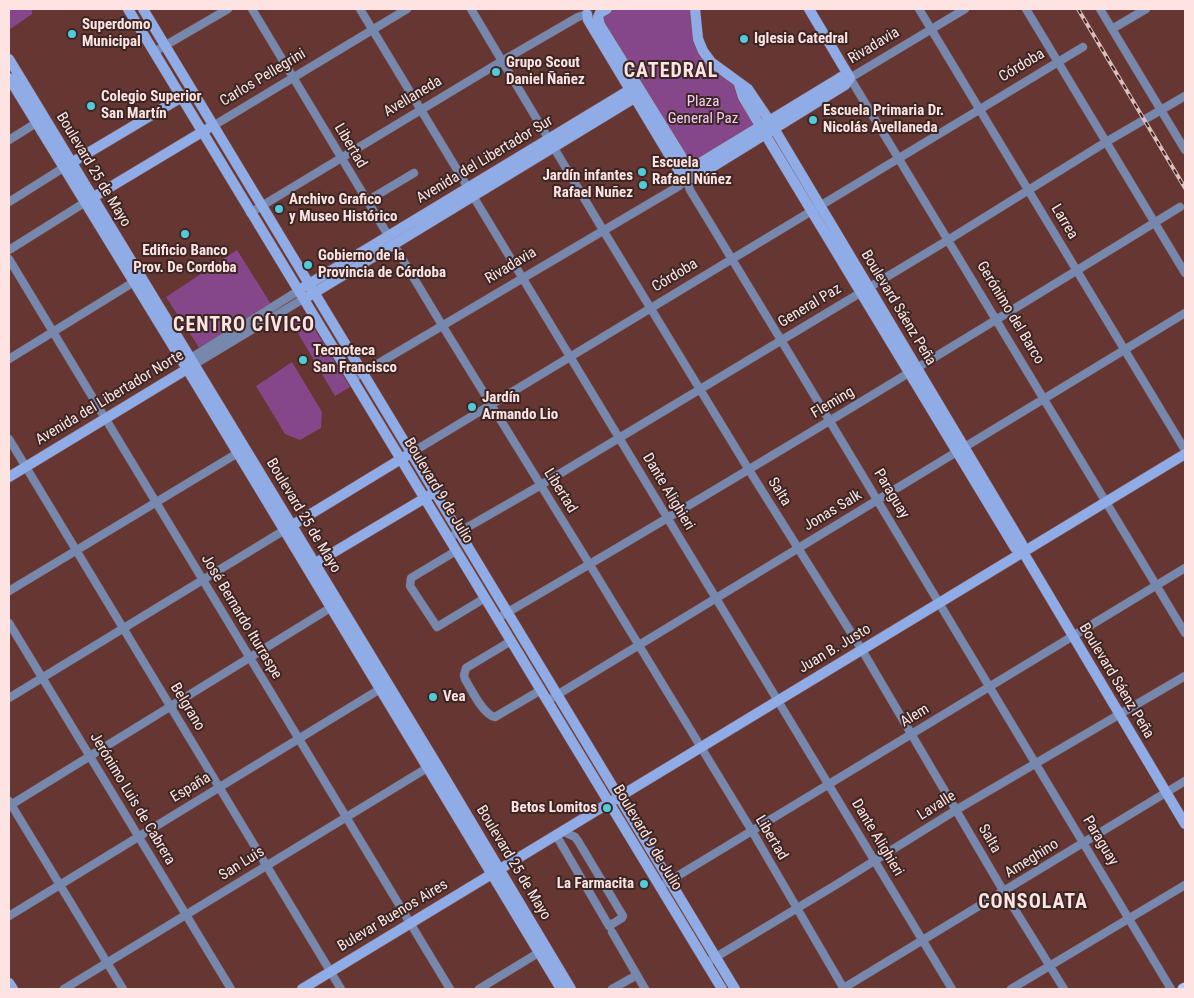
<!DOCTYPE html>
<meta charset="utf-8">
<style>
body{margin:0}
#map{position:relative;width:1194px;height:998px;overflow:hidden;background:#663633;font-family:"Roboto Condensed",sans-serif}
canvas{display:block}
.frame{position:absolute;inset:0;border:10px solid #fde4e2;pointer-events:none}
</style>
<div id="map">
<canvas width="1194" height="998"></canvas>
<div class="frame"></div>
</div>
<script>
const ctx = document.querySelector('canvas').getContext('2d');
ctx.lineJoin = 'round';
function fill(path, color) { ctx.fillStyle = color; ctx.fill(path, 'evenodd'); }
function trace(path, color, width, dash) { ctx.strokeStyle = color; ctx.lineWidth = width; ctx.lineCap = dash ? 'butt' : 'round'; ctx.setLineDash(dash || []); ctx.stroke(path); }
function drawText(font, color, halo, rows, align = 'center') {
  ctx.font = font + ' "Roboto Condensed",sans-serif'; ctx.lineWidth = 4; ctx.setLineDash([]); ctx.textBaseline = 'middle'; ctx.strokeStyle = halo; ctx.fillStyle = color; for (const [text, x, y, turn = 0] of rows) {
    ctx.save(); ctx.translate(x, y); ctx.rotate((+turn || 0) * Math.PI / 180); ctx.textAlign = isNaN(turn) ? turn : align; if (halo) ctx.strokeText(text, 0, 0); ctx.fillText(text, 0, 0); ctx.restore();
  }
}
fill(new Path2D(`
 M9 9H32V14L9 30Z
 M607 9H690L700 45 739 84 760 126 691 167 600 25V13Z
 M237 250 271 304 200 349 166 297Z
 M306 315 350 387 335 396 292 323Z
 M292 362 322 412 321 428 300 440 285 434 256 386Z`), '#85478a');
const street = new Path2D(`
 M252 9 442 325 590 565 752 831 844 989
 M360 9 952 989
 M471 9 603 230 749 470 862 650 1004 892 1064 989
 M919 9 1185 450
 M965 9 850 78 1185 633
 M1026 9 1185 273
 M1100 9 1185 150
 M1112 29 1146 9
 M154 52 228 9
 M213 126 407 9
 M9 140 41 120
 M367 201 414 173
 M9 202 63 168
 M250 213 502 61 578 17 587 14
 M9 250 84 203
 M9 259 450 989
 M191 358 298 291
 M9 359 137 280
 M195 364 303 299
 M352 379 679 186 686 179 690 190 781 340 1171 989
 M9 439 341 989
 M411 453 1083 47
 M454 535 541 485 948 240 1106 142 1185 96
 M456 551 411 578 410 586 437 627 485 598
 M9 591 241 451
 M503 615C731 482 956 345 1180 207
 M9 623 231 989
 M511 641 466 668 464 675 465 679C471 689 483 715 495 717L541 690
 M9 698 283 531
 M547 701 1185 313
 M9 801 123 989
 M9 806 335 605
 M556 835 609 926 622 918 623 916 578 841 575 837 562 831
 M666 883 1185 568
 M9 916 385 686
 M612 932 645 989
 M706 963 834 886 956 810 1185 676
 M64 989 432 765
 M479 989 543 950
 M612 989 637 975
 M842 989 1185 781
 M1011 989 1185 885`);
const secondary = new Path2D(`
 M128 9 722 989
 M143 9 735 989
 M695 9 698 39 703 51 711 62 748 89 769 120 1022 544 1023 552 1185 824
 M809 9 850 78
 M587 14 588 20 680 173 686 179
 M598 17 600 25 688 167
 M598 17 600 13 607 9
 M9 59 439 768 571 989
 M9 78 187 369 561 989
 M739 84 743 97 765 134 1015 548 1023 552
 M66 166 187 94
 M688 167 695 166 838 79 841 77 850 78
 M686 179 696 177 845 85 850 78
 M87 201 207 129
 M304 287 636 86
 M309 296 641 94
 M9 477 192 366
 M286 529 406 456
 M309 567 430 495
 M9 983 13 989
 M302 989 1185 454`);
const primary = new Path2D(`
 M1183 989 1185 988`);
trace(street, '#815552', 9);
trace(secondary, '#815552', 11);
trace(primary, '#815552', 12);
trace(street, '#7688ad', 8);
trace(secondary, '#90ace7', 10);
trace(primary, '#b2c8f6', 11);
const rail = new Path2D(`
 M1078 9 1185 188`);
trace(rail, '#dcbebc', 4);
trace(rail, '#3c2624', 2, [5.5]);
for (const [x, y, r, color] of [
 [72,34,5,"#52cbd8"],
 [744,39,5,"#52cbd8"],
 [496,72,5,"#52cbd8"],
 [91,106,5,"#52cbd8"],
 [813,120,5,"#52cbd8"],
 [642,172,5,"#52cbd8"],
 [643,185,5,"#52cbd8"],
 [279,209,5,"#52cbd8"],
 [185,234,5,"#52cbd8"],
 [308,265,5,"#52cbd8"],
 [303,360,5,"#52cbd8"],
 [472,407,5,"#52cbd8"],
 [433,697,5,"#52cbd8"],
 [607,808,5,"#52cbd8"],
 [644,884,5,"#52cbd8"]
]) { const dot = new Path2D(); dot.arc(x, y, r, 0, 2 * Math.PI); ctx.fillStyle = color; ctx.fill(dot); trace(dot, '#3c2624', 2); }
drawText('bold 15px', '#fde4e2', '#3c2624', [
 ["Superdomo",82,25],
 ["Municipal",82,42],
 ["Iglesia Catedral",754,39],
 ["Grupo Scout",506,63],
 ["Daniel Ñañez",506,80],
 ["Colegio Superior",101,97],
 ["San Martín",101,114],
 ["Escuela Primaria Dr.",823,111],
 ["Nicolás Avellaneda",823,128],
 ["Escuela",652,163],
 ["Rafael Núñez",652,180],
 ["Jardín infantes",633,176,"right"],
 ["Rafael Nuñez",633,193,"right"],
 ["Archivo Grafico",289,200],
 ["y Museo Histórico",289,217],
 ["Edificio Banco",185,251,"center"],
 ["Prov. De Cordoba",185,268,"center"],
 ["Gobierno de la",318,256],
 ["Provincia de Córdoba",318,273],
 ["Tecnoteca",313,351],
 ["San Francisco",313,368],
 ["Jardín",482,398],
 ["Armando Lio",482,415],
 ["Vea",443,697],
 ["Betos Lomitos",597,808,"right"],
 ["La Farmacita",634,884,"right"]
], 'left');
drawText('15px', '#fde4e2', '#3c2624', [
 ["Rivadavia",874,46,-31],
 ["Córdoba",1022,66,-31],
 ["Carlos Pellegrini",263,78,-31],
 ["Avellaneda",413,97,-31],
 ["Libertad",350,146,59],
 ["Avenida del Libertador Sur",485,160,-31],
 ["Boulevard 25 de Mayo",93,170,59],
 ["Larrea",1064,222,59],
 ["Rivadavia",511,266,-31],
 ["Córdoba",675,276,-31],
 ["General Paz",810,306,-31],
 ["Boulevard Sáenz Peña",898,308,59],
 ["Gerónimo del Barco",1010,313,59],
 ["Avenida del Libertador Norte",110,398,-31],
 ["Fleming",833,403,-31],
 ["Boulevard 9 de Julio",438,491,59],
 ["Libertad",560,491,58],
 ["Dante Alighieri",668,492,59],
 ["Salta",779,492,58],
 ["Paraguay",891,494,59],
 ["Jonas Salk",833,511,-31],
 ["Boulevard 25 de Mayo",303,516,59],
 ["José Bernardo Iturraspe",241,617,59],
 ["Juan B. Justo",835,649,-31],
 ["Boulevard Sáenz Peña",1116,681,59],
 ["Belgrano",187,707,59],
 ["Alem",915,716,-31],
 ["España",191,788,-31],
 ["Jerónimo Luis de Cabrera",132,799,59],
 ["Lavalle",937,806,-32],
 ["Boulevard 9 de Julio",647,838,59],
 ["Libertad",771,838,59],
 ["Dante Alighieri",877,838,59],
 ["Salta",989,839,60],
 ["Paraguay",1100,841,59],
 ["Ameghino",1032,859,-32],
 ["Boulevard 25 de Mayo",513,863,59],
 ["San Luis",242,864,-32],
 ["Bulevar Buenos Aires",393,916,-31]
]);
drawText('15px', '#f4cff6', '#3c2624', [
 ["Plaza",703,102],
 ["General Paz",703,119]
]);
ctx.letterSpacing = '1px';
drawText('bold 20px', '#fde4e2', '#3c2624', [
 ["CATEDRAL",671,72],
 ["CENTRO CÍVICO",244,326],
 ["CONSOLATA",1033,903]
]);
ctx.letterSpacing = '0px';
</script>
